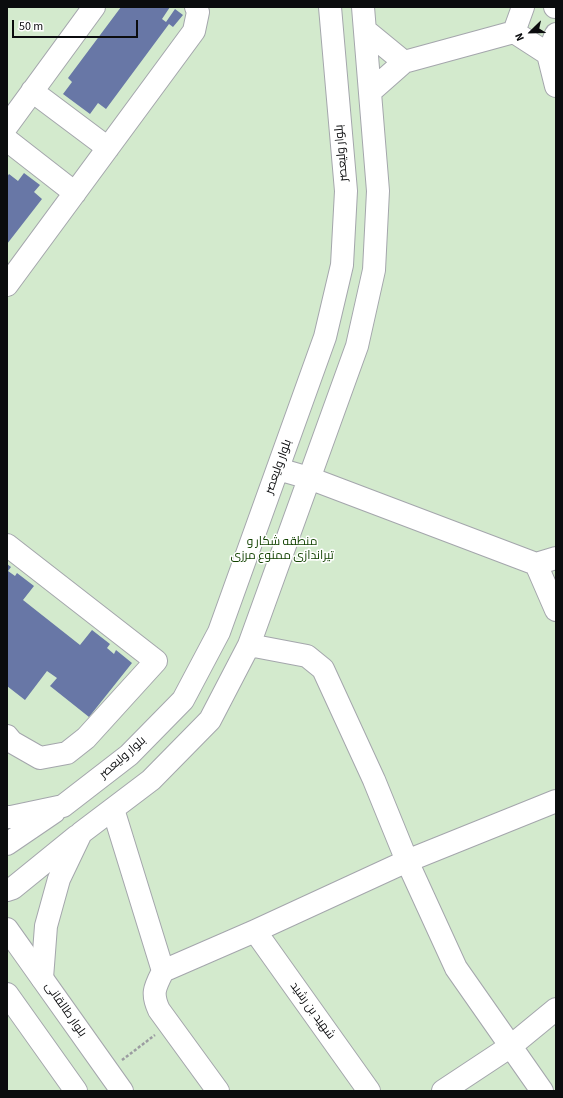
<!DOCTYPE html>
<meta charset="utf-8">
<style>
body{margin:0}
#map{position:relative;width:563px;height:1098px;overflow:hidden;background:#f2f4fa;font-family:"Source Sans 3",sans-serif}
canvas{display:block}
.frame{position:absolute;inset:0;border:8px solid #0b0c0e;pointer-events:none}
.north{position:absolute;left:511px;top:12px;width:40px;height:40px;-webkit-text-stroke:3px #fff;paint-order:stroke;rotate:247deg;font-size:11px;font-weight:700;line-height:16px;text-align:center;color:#0b0c0e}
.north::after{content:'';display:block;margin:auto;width:14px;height:18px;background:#0b0c0e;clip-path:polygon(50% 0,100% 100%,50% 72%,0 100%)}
.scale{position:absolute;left:12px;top:20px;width:126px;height:18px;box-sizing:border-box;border:2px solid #0b0c0e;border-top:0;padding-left:5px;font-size:12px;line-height:14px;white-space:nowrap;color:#0b0c0e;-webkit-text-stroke:3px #fff;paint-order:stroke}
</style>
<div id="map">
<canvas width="563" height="1098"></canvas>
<div class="frame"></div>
<div class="north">N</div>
<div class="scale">50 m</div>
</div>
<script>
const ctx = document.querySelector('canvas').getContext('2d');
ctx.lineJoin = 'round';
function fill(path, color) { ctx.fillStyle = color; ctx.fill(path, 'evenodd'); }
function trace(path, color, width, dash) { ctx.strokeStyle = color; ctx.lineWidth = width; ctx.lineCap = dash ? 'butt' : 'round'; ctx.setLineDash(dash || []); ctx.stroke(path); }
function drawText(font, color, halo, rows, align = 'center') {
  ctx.font = font + ' "Source Sans 3",Cairo,sans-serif'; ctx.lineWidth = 3; ctx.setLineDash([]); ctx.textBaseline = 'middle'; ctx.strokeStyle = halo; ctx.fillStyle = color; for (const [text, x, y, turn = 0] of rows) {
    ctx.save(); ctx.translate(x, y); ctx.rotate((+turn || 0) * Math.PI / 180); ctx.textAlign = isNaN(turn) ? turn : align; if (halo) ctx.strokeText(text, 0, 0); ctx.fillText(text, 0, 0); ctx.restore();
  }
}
fill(new Path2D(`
 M7 7H556V1091H7Z`), '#d3eacd');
fill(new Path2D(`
 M121 7H170L162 19 166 22 175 9 183 15 173 27 169 24 106 109 98 103 90 114 63 94 72 82 68 78Z
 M24 173 40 185 34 192 42 199 7 244V177L9 174 18 181Z
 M7 564 11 567 8 571 15 576 17 573 34 586 23 600 80 645 92 630 110 644 107 648 114 654 116 650 132 663 89 717 50 686 57 678 47 671 25 700 7 686Z`), '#6877a6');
const minor = new Path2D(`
 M555 7H556
 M365 30 404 62
 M514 32 523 7
 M548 54 556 34
 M32 91 108 148
 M370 92 404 62 514 32 548 54 556 86
 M7 126 94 7
 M7 140 75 193
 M7 285 194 31 198 12 196 7
 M278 469 309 478 536 564 556 558
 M7 545 156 661 86 738 67 753 40 758 12 742 7 736
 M536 564 556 610
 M249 645 307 656 323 669 374 780 407 861 456 968 542 1091
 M113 809 163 971 255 931 407 861 556 801
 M7 817H11L63 806 129 755 183 700 219 632 325 337 342 265 346 191 330 7
 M7 844 54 812
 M7 890 13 888 77 836
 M255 931 369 1091
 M163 971C155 987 151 993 159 1010L218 1091
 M42 978 46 926 59 879 81 833 151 780 210 720 249 645 357 346 374 270 378 191 363 7
 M443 1091 511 1046 556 1009`);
const major = new Path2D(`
 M7 929 122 1091
 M7 994 76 1091`);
trace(minor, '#a4a6ac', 24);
trace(major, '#a4a6ac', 24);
trace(new Path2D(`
 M122 1060 155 1035`), '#9b9ca1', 2.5, [3, 2]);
trace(minor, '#fff', 22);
trace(major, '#fff', 22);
drawText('12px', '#0b0c0e', '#fff', [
 ["بلوار ولیعصر",342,153,-95],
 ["بلوار ولیعصر",279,467,-70],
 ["بلوار ولیعصر",123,758,-41],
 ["بلوار طالقانی",65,1010,55],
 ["شهید بن رشید",312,1011,54]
]);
drawText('12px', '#134302', '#fff', [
 ["منطقه شکار و",282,542],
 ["تیراندازی ممنوع مرزی",282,556]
]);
</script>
